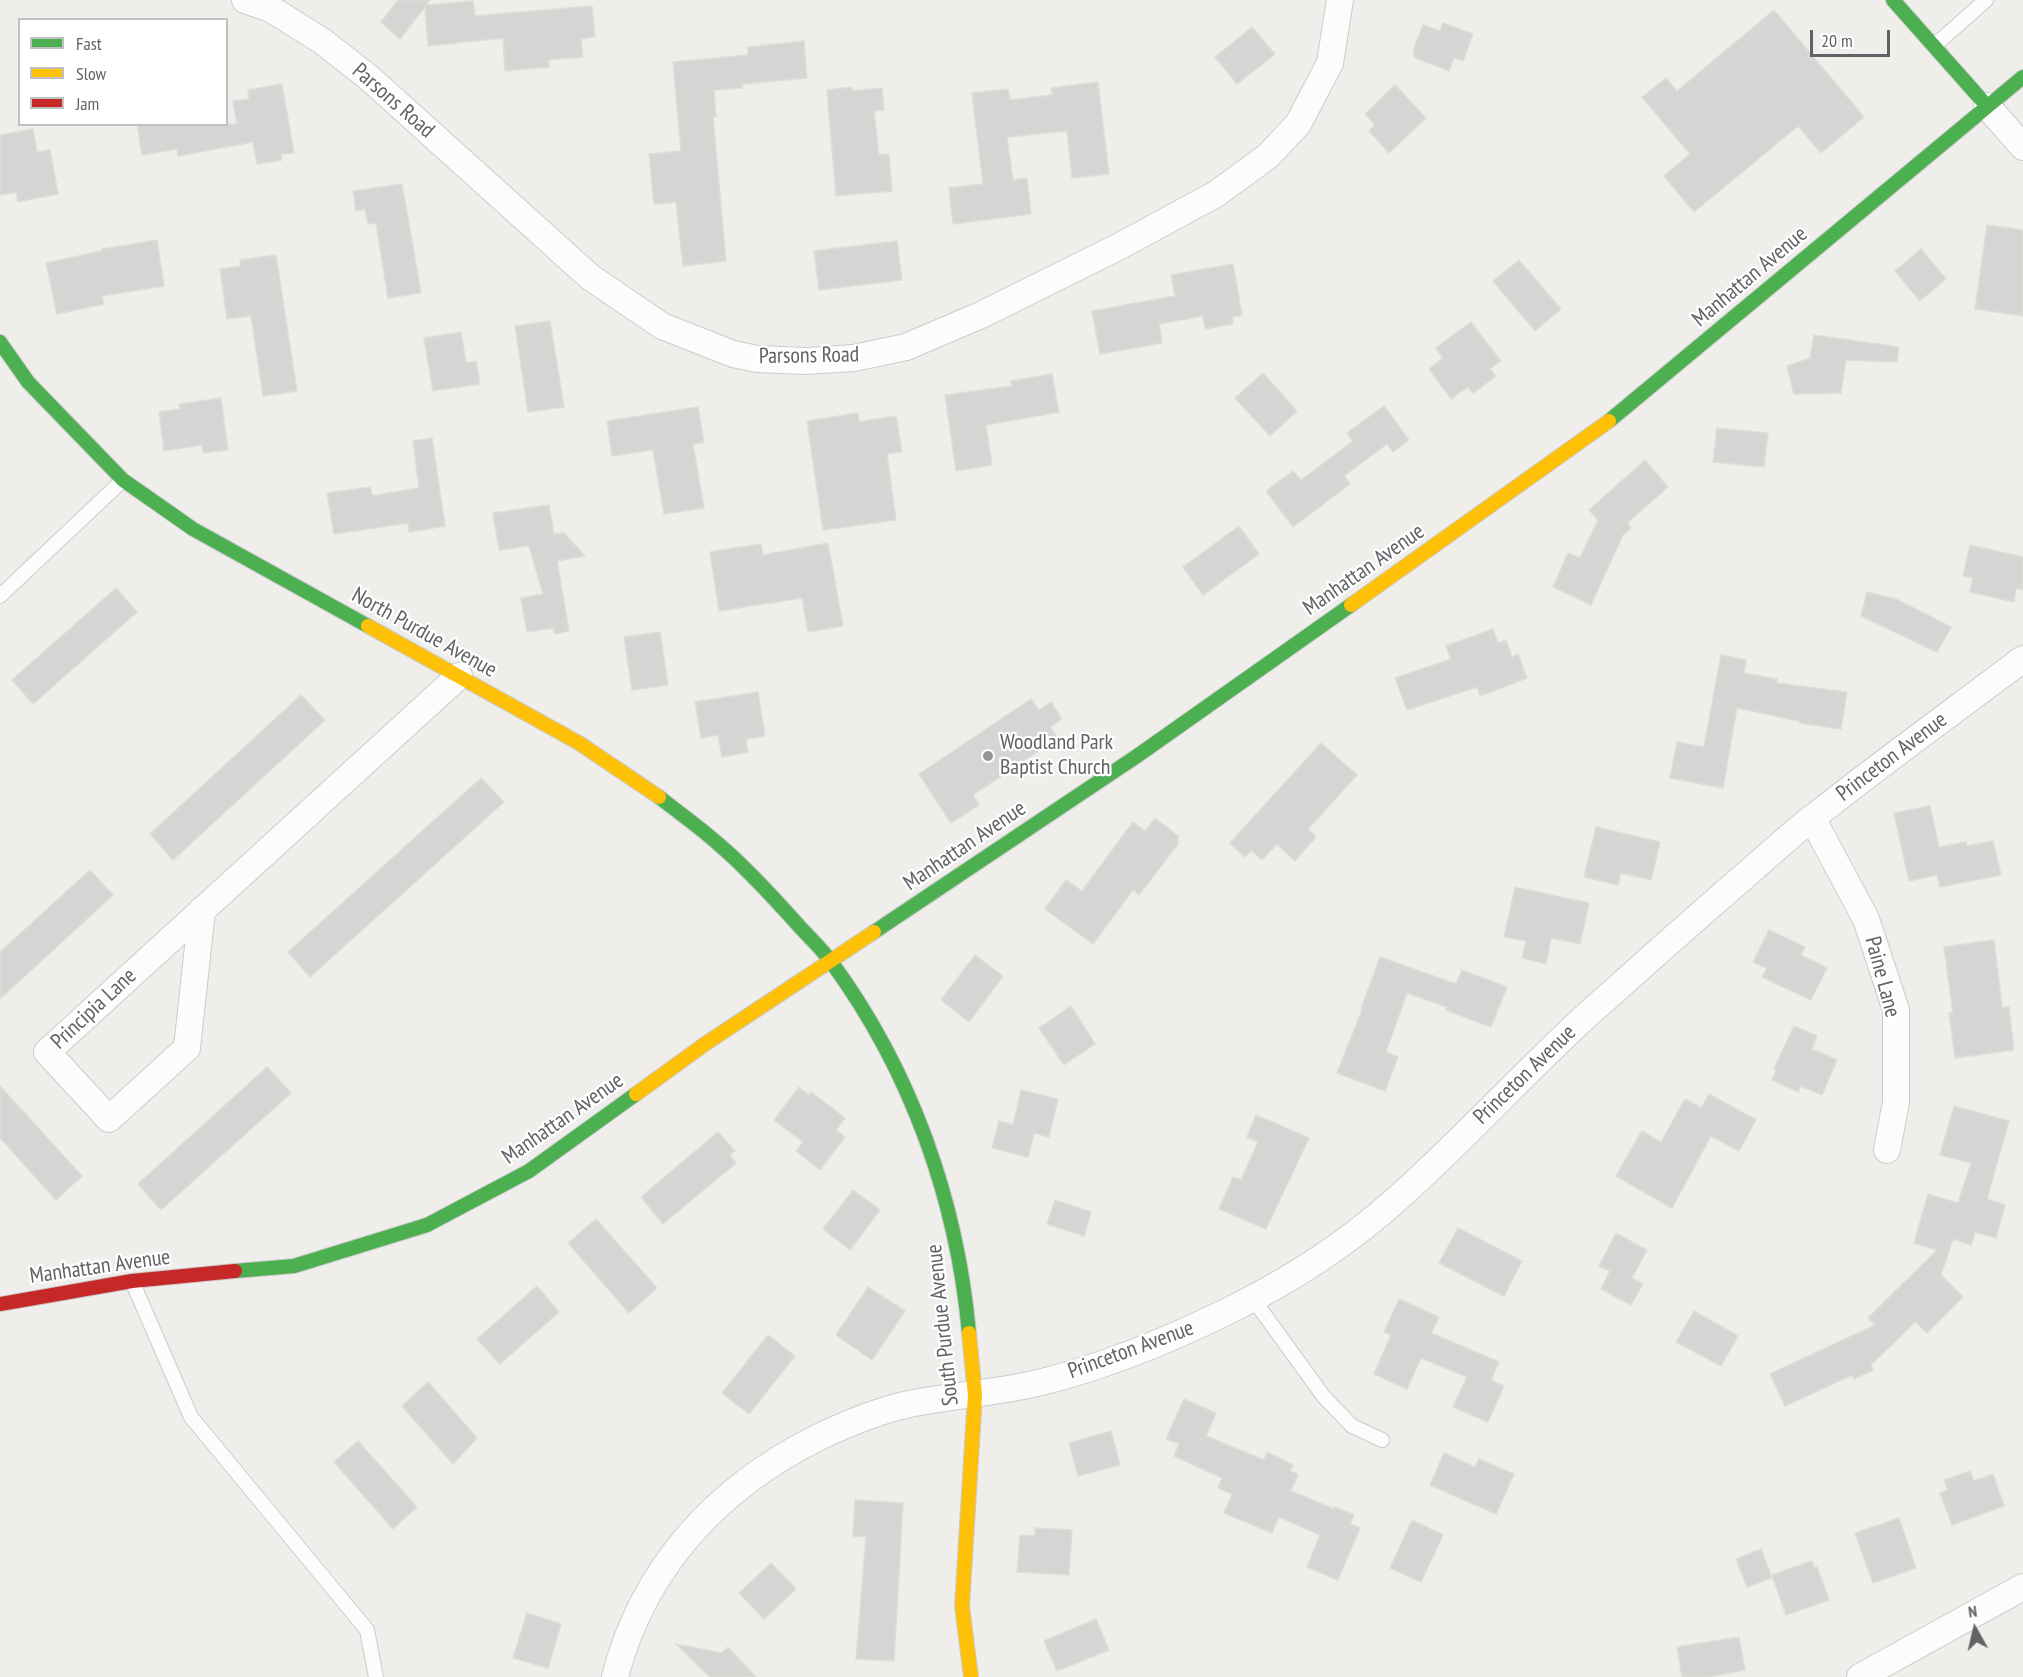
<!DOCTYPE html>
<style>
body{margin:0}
#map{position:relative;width:2023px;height:1677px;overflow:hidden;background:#efeeea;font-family:"PT Sans Narrow",sans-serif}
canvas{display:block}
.legend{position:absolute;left:18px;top:18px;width:210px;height:108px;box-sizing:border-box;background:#fff;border:2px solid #bfc1c3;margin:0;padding:8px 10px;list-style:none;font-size:18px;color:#5f6368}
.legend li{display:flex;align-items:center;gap:12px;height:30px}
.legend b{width:30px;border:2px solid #bfc1c3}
.north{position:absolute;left:1945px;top:1599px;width:60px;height:60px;-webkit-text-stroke:4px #fff;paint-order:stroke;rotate:352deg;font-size:16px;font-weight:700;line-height:24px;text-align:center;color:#5f6368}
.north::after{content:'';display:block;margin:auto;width:21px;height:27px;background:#5f6368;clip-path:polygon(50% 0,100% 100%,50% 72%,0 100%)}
.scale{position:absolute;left:1810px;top:30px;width:80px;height:27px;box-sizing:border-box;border:3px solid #5f6368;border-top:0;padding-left:8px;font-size:18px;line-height:21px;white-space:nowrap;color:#5f6368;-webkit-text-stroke:4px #fff;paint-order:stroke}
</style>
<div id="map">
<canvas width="2023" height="1677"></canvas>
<ul class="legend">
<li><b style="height:8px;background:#4caf50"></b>Fast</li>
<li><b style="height:8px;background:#ffc107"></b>Slow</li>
<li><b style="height:8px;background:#c62828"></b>Jam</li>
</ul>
<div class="north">N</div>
<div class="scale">20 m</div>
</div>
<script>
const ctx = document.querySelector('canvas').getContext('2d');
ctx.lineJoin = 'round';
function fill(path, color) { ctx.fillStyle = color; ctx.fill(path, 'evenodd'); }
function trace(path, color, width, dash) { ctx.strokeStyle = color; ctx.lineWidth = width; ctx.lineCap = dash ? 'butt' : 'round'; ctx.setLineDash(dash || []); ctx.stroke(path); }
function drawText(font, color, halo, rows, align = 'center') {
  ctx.font = font + ' "PT Sans Narrow",sans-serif'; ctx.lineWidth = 4.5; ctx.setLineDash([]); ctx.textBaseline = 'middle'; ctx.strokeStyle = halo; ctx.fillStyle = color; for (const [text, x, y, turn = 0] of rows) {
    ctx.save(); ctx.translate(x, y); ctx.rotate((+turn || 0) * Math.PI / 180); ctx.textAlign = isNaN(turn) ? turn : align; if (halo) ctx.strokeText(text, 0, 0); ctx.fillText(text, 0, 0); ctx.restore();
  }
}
const building = new Path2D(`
 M398 0H430L426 5 473 1 475 16 592 6 595 37 581 39 583 57 548 60 549 67 505 71 503 38 428 46 425 7 400 39 381 22Z
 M1774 10 1864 117 1821 153 1798 126 1694 212 1664 176 1690 154 1642 97 1666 78 1677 91Z
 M1443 23 1473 34 1463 61 1454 58 1449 71 1414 57V48L1423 25 1440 31Z
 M1252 27 1275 54 1237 84 1215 57Z
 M804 41 807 78 742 84V88L714 90 716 117H713L726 261 683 266 676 202 654 204 649 154 681 151 673 62 748 55V47Z
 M1098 82 1109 174 1072 178 1067 131 1007 137 1013 180 1027 178 1031 214 953 224 949 188 983 184 972 93 1008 89 1010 100 1052 95 1051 88Z
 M282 84 294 153 281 154 282 160 257 164 253 142 178 156 177 149 142 155 137 124H237L233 101 249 99 248 90Z
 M1395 85 1426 118 1389 153 1369 131 1375 125 1365 114Z
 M852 87 853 91 882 88 884 110 874 111 879 155 889 154 892 191 836 196 827 90Z
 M33 129 37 152 50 150 58 194 18 202 16 192 0 195V135Z
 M402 184 421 293 388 298 376 223 368 224 365 209 356 211 353 191Z
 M1987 225 2023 230V316L1975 309Z
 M157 240 164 286 102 296 104 304 57 314 46 263 102 251V249Z
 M897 241 902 280 819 290 814 251Z
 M1921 249 1946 279 1920 301 1895 271Z
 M276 255 297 391 263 396 251 316 227 319 220 269 241 266 240 260Z
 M1519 260 1561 309 1535 331 1493 281Z
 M1233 264 1242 315 1232 317 1233 324 1205 329 1203 316 1159 324 1162 343 1100 354 1092 311 1175 296 1171 275Z
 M550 321 564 407 528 412 515 326Z
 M1471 322 1501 361 1490 369 1496 376 1473 393 1468 387 1451 399 1429 369 1443 358 1436 348Z
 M461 332 466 363 476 361 480 384 433 391 424 338Z
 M1814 335 1899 347 1897 362 1846 360 1841 393 1794 394 1787 366 1810 358Z
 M1263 373 1297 411 1270 436 1235 398Z
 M1052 374 1059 412 986 425 992 465 956 471 945 395 1012 386 1011 381Z
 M221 398 228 450 203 453 202 445 164 451 159 412 180 409 179 404Z
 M1384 406 1409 440 1393 452 1387 444 1344 476 1350 484 1293 527 1266 491 1293 471 1301 480 1353 441 1347 433Z
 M698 407 704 442 693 444 704 508 664 514 653 450 612 456 607 421Z
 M858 413 859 422 896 416 902 452 887 454 896 520 823 530 807 421Z
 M1717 428 1768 433 1764 467 1713 462Z
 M432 438 445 526 409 532 408 523 334 534 327 493 370 487 372 496 419 488 413 441Z
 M1645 460 1668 487 1627 523 1631 528 1623 535 1591 605 1553 587 1568 553 1580 558 1598 520 1589 510Z
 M549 505 554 534 564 533 585 556 557 561 569 631 555 634 553 628 527 632 521 598 543 594 529 546 499 550 493 513Z
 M1239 526 1259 554 1203 595 1183 567Z
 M828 543 843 626 808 632 802 598 719 611 710 552 761 544 763 555Z
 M1970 545 2023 557V590L2016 588 2014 602 1970 592 1973 578 1963 576Z
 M116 588 137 612 33 704 12 680Z
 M1867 592 1896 599 1951 627 1937 652 1861 616Z
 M1493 629 1498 643 1506 640 1512 657 1518 654 1527 678 1480 696 1477 687 1407 710 1395 678 1451 659 1446 646Z
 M660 632 668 685 632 690 624 637Z
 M1721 655 1746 660 1744 673 1777 679V683L1847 692 1841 729 1799 723V721L1737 708 1723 788 1670 778 1677 742 1704 747Z
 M758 692 765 736 746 739 748 752 722 757 718 735 701 738 695 702Z
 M301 695 325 720 173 860 150 834Z
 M1031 699 1039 710 1051 702 1062 719 1050 727 1058 738 973 795 979 805 951 823 919 774Z
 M1321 743 1357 775 1308 829 1316 837 1295 861 1277 844 1262 860 1251 850 1245 857 1230 843Z
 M481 778 504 802 310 977 288 952Z
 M1930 806 1939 847 1966 842 1967 846 1993 841 2001 875 1940 887 1937 875 1909 881 1894 813Z
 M1155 818 1178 836V844L1139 895 1133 890 1093 944 1045 909 1066 880 1082 891 1133 822 1145 831Z
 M1596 827 1660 842 1651 880 1621 873 1618 885 1584 877Z
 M90 870 113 895 0 999V952Z
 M1515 887 1589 903 1580 944 1551 938 1546 964 1522 958 1526 941 1504 937Z
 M1769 930 1805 947 1801 955 1827 968 1811 1000 1762 977 1767 968 1753 962Z
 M1994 940 2002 1007H2009L2014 1050 1955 1058 1949 1013H1953L1944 947Z
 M975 955 1003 976 969 1022 941 1000Z
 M1380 957 1456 984 1462 970 1507 987 1491 1027 1446 1010 1447 1007 1407 993 1386 1052 1398 1057 1385 1091 1337 1073 1362 1010 1361 1009Z
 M1071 1006 1095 1044 1064 1065 1039 1028Z
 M1794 1026 1817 1036 1812 1049 1837 1060 1822 1095 1801 1086 1798 1092 1772 1080 1776 1071 1774 1069Z
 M267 1067 291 1093 161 1210 138 1184Z
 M0 1086 82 1176 56 1200 0 1138Z
 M799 1087 809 1095 811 1092 845 1118 836 1130 845 1137 820 1170 796 1151 803 1142 774 1120Z
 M1021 1090 1058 1099 1049 1137 1034 1133 1028 1157 992 1148 999 1121 1013 1125Z
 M1709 1094 1756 1120 1739 1151 1711 1136 1672 1208 1616 1176 1642 1131 1661 1142 1685 1099 1701 1108Z
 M1954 1106 2009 1121 1987 1199 2005 1205 1996 1238 1975 1232 1971 1245 1953 1239 1941 1275 1963 1297 1927 1333 1915 1322 1871 1365 1873 1370 1854 1379 1852 1375 1785 1406 1770 1374 1875 1325 1868 1318 1937 1250 1914 1243 1928 1194 1958 1203 1971 1163 1940 1155Z
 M1256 1115 1309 1138 1266 1229 1219 1209 1233 1177 1241 1180 1258 1142 1247 1137Z
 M718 1132 735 1151 730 1155 736 1163 663 1224 641 1197Z
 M853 1190 880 1210 850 1250 823 1229Z
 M1055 1200 1091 1212 1084 1236 1047 1224Z
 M596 1219 657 1288 629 1313 568 1243Z
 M1458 1228 1522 1261 1504 1296 1439 1263Z
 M1616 1233 1647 1250 1632 1278 1643 1284 1631 1305 1601 1289 1610 1271 1599 1266Z
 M537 1286 559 1312 500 1364 477 1339Z
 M868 1287 905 1311 872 1360 836 1335Z
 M1399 1299 1439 1317 1431 1333 1499 1362 1491 1380 1504 1386 1488 1422 1453 1407 1467 1377 1421 1358 1407 1389 1374 1374 1391 1335 1384 1332Z
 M1694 1311 1738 1336 1721 1366 1676 1342Z
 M768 1335 795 1356 749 1414 722 1393Z
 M428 1382 477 1438 453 1464 402 1406Z
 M1184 1399 1216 1413 1206 1436 1264 1460 1267 1452 1293 1465 1290 1471 1298 1474 1291 1491 1334 1509 1335 1507 1354 1515 1350 1524 1360 1528 1338 1580 1307 1567 1320 1535 1279 1517 1272 1533 1224 1513 1232 1494 1218 1488 1222 1478 1174 1456 1179 1444 1166 1439Z
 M1111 1431 1120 1465 1078 1476 1069 1443Z
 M358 1441 417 1507 393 1529 334 1462Z
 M1444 1453 1475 1467 1479 1459 1514 1474 1496 1514 1430 1485Z
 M1970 1471 1974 1481 1993 1474 2004 1506 1952 1525 1940 1493 1948 1490 1944 1480Z
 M855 1500 903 1503 894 1661 856 1659 866 1537 853 1536Z
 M1899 1518 1916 1568 1873 1583 1855 1533Z
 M1412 1520 1443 1535 1421 1582 1390 1568Z
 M1035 1528 1072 1530 1069 1575 1017 1572 1020 1535 1035 1536Z
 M1761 1549 1772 1578 1747 1587 1736 1559Z
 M1812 1561 1814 1568 1817 1567 1829 1600 1786 1615 1772 1575Z
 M771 1563 796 1589 764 1619 739 1593Z
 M527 1613 561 1624 548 1668 513 1658Z
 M1096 1619 1109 1650 1057 1671 1044 1641Z
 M1739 1637 1745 1670 1708 1677H1682L1677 1647Z
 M676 1644 722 1653 728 1647 756 1677H710Z`);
fill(building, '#d6d5d3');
trace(building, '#deddd9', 1.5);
const lane = new Path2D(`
 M1934 46 1986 0
 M0 596 123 480
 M132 1281 191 1417 367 1630 376 1677
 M1253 1299 1324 1397 1352 1426 1382 1440`);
const street = new Path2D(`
 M245 0 271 9 322 41 367 76 590 277 662 326 733 354 757 359 806 361 854 358 906 347 981 315 1120 246 1216 194 1268 156 1298 124 1330 63 1340 0
 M1987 106 2023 147
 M1812 818 1866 919 1896 1010V1102L1887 1150
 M202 910 187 1048 109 1119 47 1052 459 676
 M615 1677C643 1568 717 1488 817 1438 846 1424 877 1411 909 1404 953 1395 998 1393 1042 1382 1106 1366 1167 1341 1226 1312 1288 1282 1347 1244 1398 1198 1463 1140 1521 1076 1585 1017 1639 969 1692 921 1747 874 1769 855 1791 834 1815 816 1883 762 1954 711 2023 659
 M1860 1677 2023 1587`);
const fast = new Path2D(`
 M1893 0 1987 106
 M0 342 28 382 123 480 193 529 368 626
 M1609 421 2023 77
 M659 797C678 812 698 826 716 842 745 866 774 898 799 926 810 938 823 950 832 963 911 1071 957 1200 969 1333
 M874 932 1137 756 1351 605
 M235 1271 294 1266 427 1225 529 1171 636 1094`);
const slow = new Path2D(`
 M1351 605 1609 421
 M368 626 579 743 659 797
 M636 1094 705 1044 874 932
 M969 1333 975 1395 962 1606 971 1677`);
const jam = new Path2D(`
 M0 1304 132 1281 235 1271`);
trace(lane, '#cbcccc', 16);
trace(street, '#cbcccc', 28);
trace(fast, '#cacacb', 16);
trace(slow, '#cacacb', 16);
trace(jam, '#cacacb', 16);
trace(lane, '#fdfcfc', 14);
trace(street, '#fdfcfc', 26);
trace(fast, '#4caf50', 14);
trace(slow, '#ffc107', 14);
trace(jam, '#c62828', 14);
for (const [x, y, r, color] of [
 [988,756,6,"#919496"]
]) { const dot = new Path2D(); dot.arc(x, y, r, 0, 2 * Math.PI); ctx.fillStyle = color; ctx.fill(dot); trace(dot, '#fff', 2); }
drawText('22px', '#5f6368', '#fff', [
 ["Parsons Road",393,101,41],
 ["Manhattan Avenue",1750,277,-40],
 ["Parsons Road",809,356,-1],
 ["Manhattan Avenue",1364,570,-35],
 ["North Purdue Avenue",424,633,29],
 ["Princeton Avenue",1892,757,-37],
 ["Manhattan Avenue",965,846,-34],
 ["Paine Lane",1882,977,75],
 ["Principia Lane",94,1009,-43],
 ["Princeton Avenue",1525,1075,-44],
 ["Manhattan Avenue",563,1119,-35],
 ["Manhattan Avenue",100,1267,-8],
 ["South Purdue Avenue",943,1325,-96],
 ["Princeton Avenue",1131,1350,-20]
]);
drawText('22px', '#5f6368', '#fff', [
 ["Woodland Park",1000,743],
 ["Baptist Church",1000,768]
], 'left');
</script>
